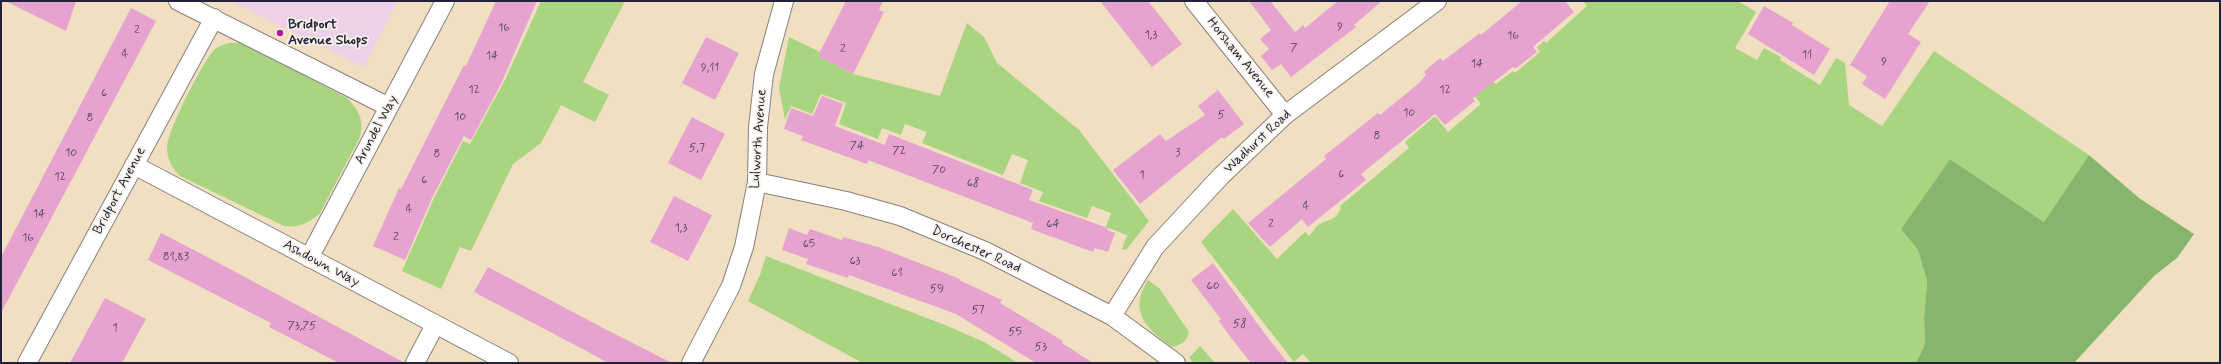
<!DOCTYPE html>
<style>
body{margin:0}
#map{position:relative;width:2221px;height:364px;overflow:hidden;background:#f0dfc0;font-family:Mynerve,sans-serif}
canvas{display:block}
.frame{position:absolute;inset:0;border:2px solid #22223b;pointer-events:none}
</style>
<div id="map">
<canvas width="2221" height="364"></canvas>
<div class="frame"></div>
</div>
<script>
const ctx = document.querySelector('canvas').getContext('2d');
ctx.lineJoin = 'round';
function fill(path, color) { ctx.fillStyle = color; ctx.fill(path, 'evenodd'); }
function trace(path, color, width, dash) { ctx.strokeStyle = color; ctx.lineWidth = width; ctx.lineCap = dash ? 'butt' : 'round'; ctx.setLineDash(dash || []); ctx.stroke(path); }
function drawText(font, color, halo, rows, align = 'center') {
  ctx.font = font + ' Mynerve,sans-serif'; ctx.lineWidth = 3.5; ctx.setLineDash([]); ctx.textBaseline = 'middle'; ctx.strokeStyle = halo; ctx.fillStyle = color; for (const [text, x, y, turn = 0] of rows) {
    ctx.save(); ctx.translate(x, y); ctx.rotate((+turn || 0) * Math.PI / 180); ctx.textAlign = isNaN(turn) ? turn : align; if (halo) ctx.strokeText(text, 0, 0); ctx.fillText(text, 0, 0); ctx.restore();
  }
}
fill(new Path2D(`
 M230 1H398L364 67Z`), '#eed0e8');
fill(new Path2D(`
 M541 1H625L583 82 609 95 595 122 561 105 541 143 513 164 471 251 460 247 441 289 402 271 433 200 463 141 470 144 505 80Z
 M1583 1H1738L1756 12 1735 48 1757 60 1764 48 1781 57 1780 60 1820 85 1836 58 1845 63 1849 105 1882 126 1934 51 2089 155 2044 222 1950 159 1901 229 1918 250 1927 281 1924 318 1925 344 1916 363H1311L1303 354 1294 362 1201 242 1233 209 1277 259 1305 232 1309 236C1313 232 1315 227 1320 224 1330 218 1335 222 1341 208L1340 206 1409 148 1405 142 1435 116 1448 132 1481 104 1474 95 1493 81 1496 84 1513 71 1515 73 1540 52 1537 47 1544 41 1546 43 1587 6Z
 M967 23 984 37 997 63 1079 130 1149 221 1126 250 1122 249 1127 235 1106 227 1111 213 1092 206 1087 218 1039 201 1043 192 1020 183 1028 160 1012 154 1003 175 922 143 927 132 905 124 901 135 882 128 878 139 839 124 846 103 821 94 812 114 791 106 785 120 779 88 789 37 820 52 818 56 853 74 940 96Z
 M229 43H243L347 98C359 111 364 119 360 137L320 213C309 223 299 228 284 226L180 176C172 168 168 161 167 149 166 133 203 61 215 49 218 46 224 45 229 43Z
 M766 256 945 325 984 342 1018 363H863L748 301 760 275Z
 M1148 280 1159 288 1189 332C1187 341 1181 345 1172 347 1146 329 1128 311 1148 280Z
 M1200 346 1215 363H1194L1189 358Z`), '#a9d480');
fill(new Path2D(`
 M2089 155 2139 198 2194 234 2177 258 2154 276 2074 363H1916L1925 344 1924 318 1927 281 1918 250 1901 229 1950 159 2044 222Z`), '#86b66e');
fill(new Path2D(`
 M5 1H76L66 31Z
 M496 1H537L501 84 471 140 464 136 432 198 405 260 373 246 399 188 401 189 464 65 466 66Z
 M846 1H883L879 10 884 12 853 74 818 56Z
 M1100 1H1148L1182 44 1152 67Z
 M1249 1H1270L1295 32 1303 25 1305 28 1338 1H1382L1354 25 1356 27 1291 77 1281 64 1272 70 1261 56 1269 49 1260 39 1271 30Z
 M1522 1H1565L1574 12 1533 47 1537 52 1515 69 1513 67 1473 98 1475 101 1445 125 1435 114 1361 174 1366 180 1308 227 1302 219 1270 247 1248 223 1326 159 1324 156 1378 113 1380 115 1418 84 1426 75 1424 72 1440 58 1443 61 1480 33 1481 35Z
 M1890 1H1930L1908 34 1921 42 1885 99 1862 84 1867 76 1850 65Z
 M1764 6 1793 23 1792 25 1830 49 1814 75 1748 34Z
 M131 8 156 21 1 313V257Z
 M706 37 739 53 715 100 682 83Z
 M1218 90 1244 124 1224 139 1222 137 1140 204 1113 170 1160 134 1166 141 1205 115 1198 106Z
 M822 96 843 104 835 126 885 145 889 134 1033 190 1029 200 1108 228 1107 230 1115 233 1108 252 1095 248 1093 252 1031 229 1033 223 868 160 867 164 801 140 803 136 784 129 791 108 813 116Z
 M692 117 725 134 701 180 668 163Z
 M674 196 712 215 688 261 650 242Z
 M789 228 807 235 810 229 842 240 843 237 878 247 960 279 959 280 1002 300 1000 303 1063 341 1062 343 1093 363H1036L956 314 849 275 848 278 806 264 808 259 782 250Z
 M161 233 215 261 405 363H339L269 327 271 323 148 260Z
 M1213 263 1268 338 1288 363H1251L1232 339 1219 321 1221 319 1191 280Z
 M488 267 605 329 672 363H608L592 354 474 292Z
 M105 298 146 319 122 363H70Z`), '#e7a3d0');
const minor = new Path2D(`
 M178 1 389 107
 M1194 1 1285 115
 M134 165 509 363
 M757 182 846 201 900 216 985 251 1112 316 1176 363
 M309 258 445 1
 M1112 316 1155 247 1221 176 1285 115 1437 1
 M27 363 214 18
 M415 363 435 325
 M691 363 731 286 744 247 757 182 758 127 764 74 784 1`);
trace(minor, '#89807e', 20);
trace(minor, '#fff', 18);
for (const [x, y, r, color] of [
 [280,33,4,"#b5179e"]
]) { const dot = new Path2D(); dot.arc(x, y, r, 0, 2 * Math.PI); ctx.fillStyle = color; ctx.fill(dot); trace(dot, '#f7f3e8', 1.5); }
drawText('12px', '#534260', null, [
 ["9",1340,27],
 ["16",504,28],
 ["2",137,30],
 ["1,3",1151,35],
 ["16",1513,36],
 ["7",1294,48],
 ["2",843,49],
 ["4",125,54],
 ["11",1807,55],
 ["14",492,56],
 ["9",1884,62],
 ["14",1477,64],
 ["9,11",710,68],
 ["12",474,90],
 ["12",1445,90],
 ["6",104,93],
 ["10",1409,113],
 ["5",1221,115],
 ["10",460,117],
 ["8",90,118],
 ["8",1377,136],
 ["74",857,146],
 ["5,7",697,148],
 ["72",899,151],
 ["10",71,153],
 ["3",1178,153],
 ["8",437,154],
 ["70",939,170],
 ["6",1341,174],
 ["1",1142,175],
 ["12",60,177],
 ["6",424,180],
 ["68",973,183],
 ["4",1306,206],
 ["4",409,209],
 ["14",39,214],
 ["64",1053,224],
 ["2",1271,224],
 ["1,3",681,228],
 ["2",396,237],
 ["16",28,238],
 ["65",809,244],
 ["81,83",176,257],
 ["63",855,261],
 ["61",897,273],
 ["60",1213,286],
 ["59",937,289],
 ["57",978,310],
 ["58",1240,324],
 ["73,75",302,326],
 ["1",115,328],
 ["55",1015,332],
 ["53",1041,347]
]);
drawText('bold 14px', '#22223b', '#f7f3e8', [
 ["Bridport",288,25],
 ["Avenue Shops",288,41]
], 'left');
drawText('14px', '#22223b', '#f7f3e8', [
 ["Horsham Avenue",1240,58,51],
 ["Arundel Way",377,130,-62],
 ["Lulworth Avenue",759,139,-86],
 ["Wadhurst Road",1258,142,-43],
 ["Bridport Avenue",120,191,-62],
 ["Dorchester Road",976,250,24],
 ["Ashdown Way",321,264,28]
]);
</script>
